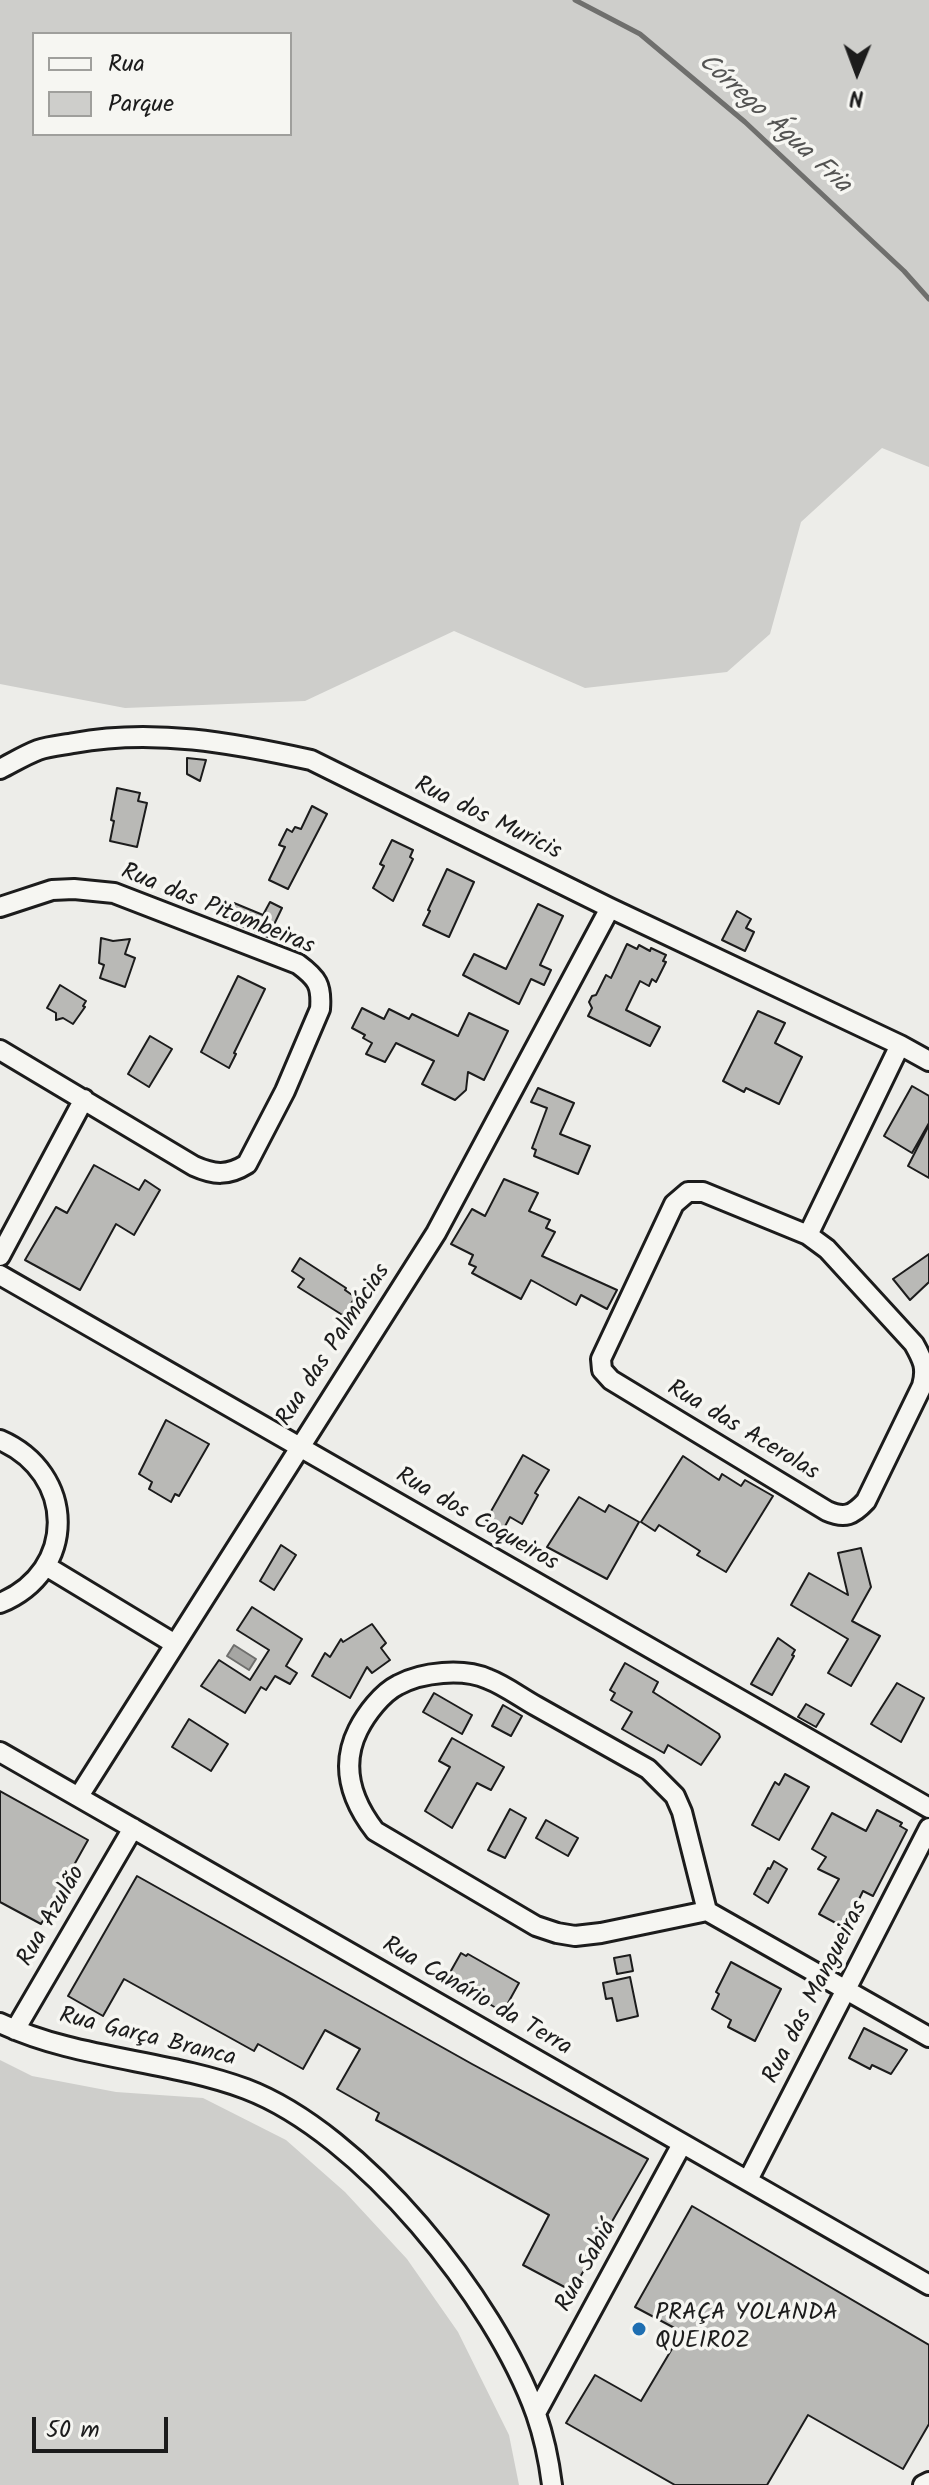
<!DOCTYPE html>
<meta charset="utf-8">
<style>
body{margin:0}
#map{position:relative;width:929px;height:2485px;overflow:hidden;background:#edede9;font-family:Kalam,sans-serif}
canvas{display:block}
.legend{position:absolute;left:32px;top:32px;width:260px;height:104px;box-sizing:border-box;background:#f6f6f2;border:2px solid #9f9f9c;margin:0;padding:10px 14px;list-style:none;font-size:24px;color:#1c1c1c}
.legend li{display:flex;align-items:center;gap:16px;height:40px}
.legend b{width:40px;border:2px solid #9f9f9c}
.north{position:absolute;left:817px;top:32px;width:80px;height:80px;-webkit-text-stroke:6px #f6f6f2;paint-order:stroke;rotate:181deg;font-size:22px;font-weight:700;line-height:32px;text-align:center;color:#1c1c1c}
.north::after{content:'';display:block;margin:auto;width:28px;height:36px;background:#1c1c1c;clip-path:polygon(50% 0,100% 100%,50% 72%,0 100%)}
.scale{position:absolute;left:32px;top:2417px;width:136px;height:36px;box-sizing:border-box;border:4px solid #1c1c1c;border-top:0;padding-left:10px;font-size:24px;line-height:28px;white-space:nowrap;color:#1c1c1c;-webkit-text-stroke:6px #f6f6f2;paint-order:stroke}
</style>
<div id="map">
<canvas width="929" height="2485"></canvas>
<ul class="legend">
<li><b style="height:10px;background:#f6f6f2"></b>Rua</li>
<li><b style="height:22px;background:#cececb"></b>Parque</li>
</ul>
<div class="north">N</div>
<div class="scale">50 m</div>
</div>
<script>
const ctx = document.querySelector('canvas').getContext('2d');
ctx.lineJoin = 'round';
function fill(path, color) { ctx.fillStyle = color; ctx.fill(path, 'evenodd'); }
function trace(path, color, width, dash) { ctx.strokeStyle = color; ctx.lineWidth = width; ctx.lineCap = dash ? 'butt' : 'round'; ctx.setLineDash(dash || []); ctx.stroke(path); }
function drawText(font, color, halo, rows, align = 'center') {
  ctx.font = font + ' Kalam,sans-serif'; ctx.lineWidth = 7; ctx.setLineDash([]); ctx.textBaseline = 'middle'; ctx.strokeStyle = halo; ctx.fillStyle = color; for (const [text, x, y, turn = 0] of rows) {
    ctx.save(); ctx.translate(x, y); ctx.rotate((+turn || 0) * Math.PI / 180); ctx.textAlign = isNaN(turn) ? turn : align; if (halo) ctx.strokeText(text, 0, 0); ctx.fillText(text, 0, 0); ctx.restore();
  }
}
fill(new Path2D(`
 M0 0H929V467L882 448 801 522 770 634 727 672 585 688 454 631 305 701 125 708 0 684ZM290 34V134H34V34Z
 M0 2060 32 2076 116 2092 203 2098 286 2140 345 2192 407 2259 458 2332 509 2435 519 2485H0Z`), '#cececb');
const water = new Path2D(`
 M234 1645 256 1659 249 1670 227 1656Z`);
fill(water, '#a6a6a3');
trace(water, '#6f6f6d', 2);
trace(new Path2D(`
 M575 0 640 34 745 122 904 271 929 299`), '#6f6f6d', 5);
const building = new Path2D(`
 M187 758 206 760 200 781 187 774Z
 M117 788 140 793 138 801 147 803 137 847 110 841 114 821 111 820Z
 M312 806 327 814 288 889 269 880 285 847 279 845 287 829 292 832 295 827 301 829Z
 M392 840 413 850 410 857 413 859 393 901 373 888 384 866 380 864Z
 M447 869 474 882 449 937 423 925 430 911 428 910Z
 M270 902 282 908 268 937 227 920 234 903 263 915Z
 M538 904 563 916 540 965 551 970 544 985 531 979 519 1004 463 975 474 954 506 969Z
 M737 911 751 919 746 928 754 932 745 951 722 940Z
 M101 938 113 941 130 939 125 954 135 958 125 987 100 978 104 965 99 963Z
 M627 944 637 949 639 945 650 951 651 948 666 955 663 961 666 962 656 982 652 979 649 986 640 981 626 1010 660 1027 650 1046 588 1016 592 1008 589 1002 592 996 596 995 606 975 611 978Z
 M238 976 265 989 234 1053 236 1054 229 1068 201 1052Z
 M60 985 86 1001 83 1006 85 1007 73 1024 63 1018 56 1020V1013L47 1008Z
 M362 1008 384 1019 389 1009 409 1019 412 1014 458 1036 469 1013 508 1031 484 1080 468 1072 466 1090 455 1100 422 1084 434 1061 396 1043 385 1062 366 1054 372 1043 363 1038 365 1035 352 1028Z
 M758 1011 785 1023 775 1043 802 1057 779 1104 746 1088 744 1092 723 1081Z
 M150 1036 172 1049 149 1087 128 1074Z
 M912 1086 929 1096V1123L912 1153 884 1136Z
 M538 1088 574 1103 560 1134 590 1146 578 1174 534 1156 536 1150 532 1148 547 1108 531 1102Z
 M929 1125V1178L908 1166Z
 M94 1165 139 1190 145 1180 160 1190 134 1235 116 1224 80 1290 25 1260 56 1207 67 1213Z
 M504 1179 538 1193 529 1211 550 1220 546 1228 555 1232 542 1256 617 1290 607 1309 581 1295 576 1305 531 1280 521 1299 472 1273 476 1267 469 1264 473 1255 451 1244 472 1209 485 1216Z
 M929 1254V1282L910 1300 893 1279Z
 M300 1258 346 1288 345 1290 355 1297 344 1316 298 1287 304 1279 292 1271Z
 M166 1420 209 1444 179 1496 175 1494 171 1502 149 1489 152 1482 139 1474Z
 M523 1455 549 1470 535 1493 538 1495 522 1524 510 1517 503 1530 486 1520Z
 M683 1456 719 1480 722 1474 741 1486 745 1480 773 1496 726 1572 697 1555 700 1551 659 1525 655 1531 641 1522Z
 M579 1497 605 1512 609 1505 639 1522 607 1579 547 1547Z
 M281 1545 296 1555 274 1590 260 1581Z
 M861 1548 871 1587 852 1621 880 1636 851 1686 828 1673 848 1639 791 1605 809 1573 848 1595 838 1553Z
 M252 1607 302 1639 286 1666 297 1673 290 1684 275 1676 266 1690 261 1687 245 1713 201 1686 219 1660 250 1680 269 1650 237 1630Z
 M372 1624 386 1643 381 1648 390 1660 372 1673 367 1667 350 1698 312 1676 325 1653 330 1657 341 1639 343 1642Z
 M778 1638 795 1650 792 1655 794 1656 772 1695 751 1684Z
 M625 1663 658 1682 653 1692 719 1734 720 1737 701 1765 668 1745 664 1753 622 1729 632 1712 611 1700 615 1693 610 1690Z
 M897 1683 924 1698 901 1742 871 1724Z
 M434 1693 472 1715 462 1734 423 1712Z
 M806 1704 824 1714 816 1727 798 1717Z
 M503 1705 522 1716 511 1736 492 1726Z
 M189 1719 228 1744 211 1771 172 1747Z
 M452 1738 504 1767 491 1790 477 1783 452 1828 425 1811 450 1767 439 1761Z
 M785 1774 809 1787 779 1840 752 1825 775 1782 779 1785Z
 M0 1791 88 1840 41 1924 0 1902Z
 M510 1809 526 1818 505 1858 488 1850Z
 M877 1810 902 1823 900 1826 907 1830 873 1896 863 1891 845 1928 819 1914 839 1879 818 1869 826 1857 812 1849 832 1813 866 1831Z
 M546 1820 578 1838 568 1856 536 1838Z
 M774 1861 787 1869 768 1903 754 1894 768 1868 770 1869Z
 M137 1876 472 2064 648 2159 572 2291 523 2265 549 2215 376 2120 379 2113 337 2089 360 2049 325 2030 303 2069 258 2044 254 2051 124 1979 103 2016 68 1996Z
 M461 1953 466 1956 468 1954 519 1983 503 2012 450 1981 452 1978 448 1976Z
 M630 1955 633 1971 617 1974 614 1958Z
 M731 1962 781 1989 755 2041 728 2027 731 2020 712 2009 719 1994 716 1992Z
 M630 1977 638 2016 617 2021 612 1998 606 1999 603 1983Z
 M864 2028 907 2050 891 2074 872 2065 870 2069 849 2058Z
 M692 2206 929 2345V2424L903 2469 808 2415 767 2485H675L566 2423 595 2375 641 2401 682 2332 635 2307Z`);
fill(building, '#b9b9b6');
trace(building, '#1c1c1c', 2);
const street = new Path2D(`
 M0 769C12 763 25 755 38 750 49 746 63 745 74 743 153 728 233 743 311 760L610 908 900 1045 929 1061
 M0 907 52 890 74 889 114 893 298 964C317 978 322 985 320 1009L285 1091 247 1164C228 1176 214 1175 194 1166L0 1050
 M808 1235 827 1249 914 1344C923 1360 927 1368 922 1386L866 1501C853 1515 845 1519 827 1511L611 1380 602 1370 601 1359 674 1204 688 1192H703L808 1235 900 1045
 M0 1256 84 1099
 M0 1275 929 1808
 M0 1440C76 1473 78 1571 0 1603
 M46 1566 175 1644
 M0 1752 929 2285
 M79 1796 436 1233 610 908
 M707 1911 682 1812 675 1796 648 1769C610 1748 573 1727 536 1706 520 1697 504 1685 488 1679 463 1668 422 1672 398 1685 382 1693 366 1714 358 1730 340 1766 351 1800 375 1831L536 1926 557 1933 575 1936 601 1933 707 1911 929 2037
 M0 2023C75 2059 168 2060 246 2089 362 2133 495 2299 536 2414 544 2437 549 2461 552 2485
 M15 2030 133 1828
 M748 2180 929 1828
 M536 2413 682 2144
 M923 2485 929 2482`);
trace(street, '#1c1c1c', 24);
trace(street, '#f6f6f2', 18);
for (const [x, y, r, color] of [
 [639,2329,8,"#1f6fb2"]
]) { const dot = new Path2D(); dot.arc(x, y, r, 0, 2 * Math.PI); ctx.fillStyle = color; ctx.fill(dot); trace(dot, '#f6f6f2', 3); }
drawText('24px', '#1c1c1c', '#f6f6f2', [
 ["Rua dos Muricis",487,820,26],
 ["Rua das Pitombeiras",217,911,22],
 ["Rua das Palmácias",335,1346,-57],
 ["Rua das Acerolas",742,1432,31],
 ["Rua dos Coqueiros",476,1521,30],
 ["Rua Azulão",53,1917,-60],
 ["Rua das Mangueiras",817,1993,-63],
 ["Rua Canário da Terra",476,1998,30],
 ["Rua Garça Branca",147,2039,14],
 ["Rua Sabiá",588,2267,-61]
]);
drawText('24px', '#1c1c1c', '#f6f6f2', [
 ["PRAÇA YOLANDA",655,2315],
 ["QUEIROZ",655,2343]
], 'left');
drawText('italic 26px', '#535352', '#f6f6f2', [
 ["Córrego Água Fria",773,125,42]
]);
</script>
